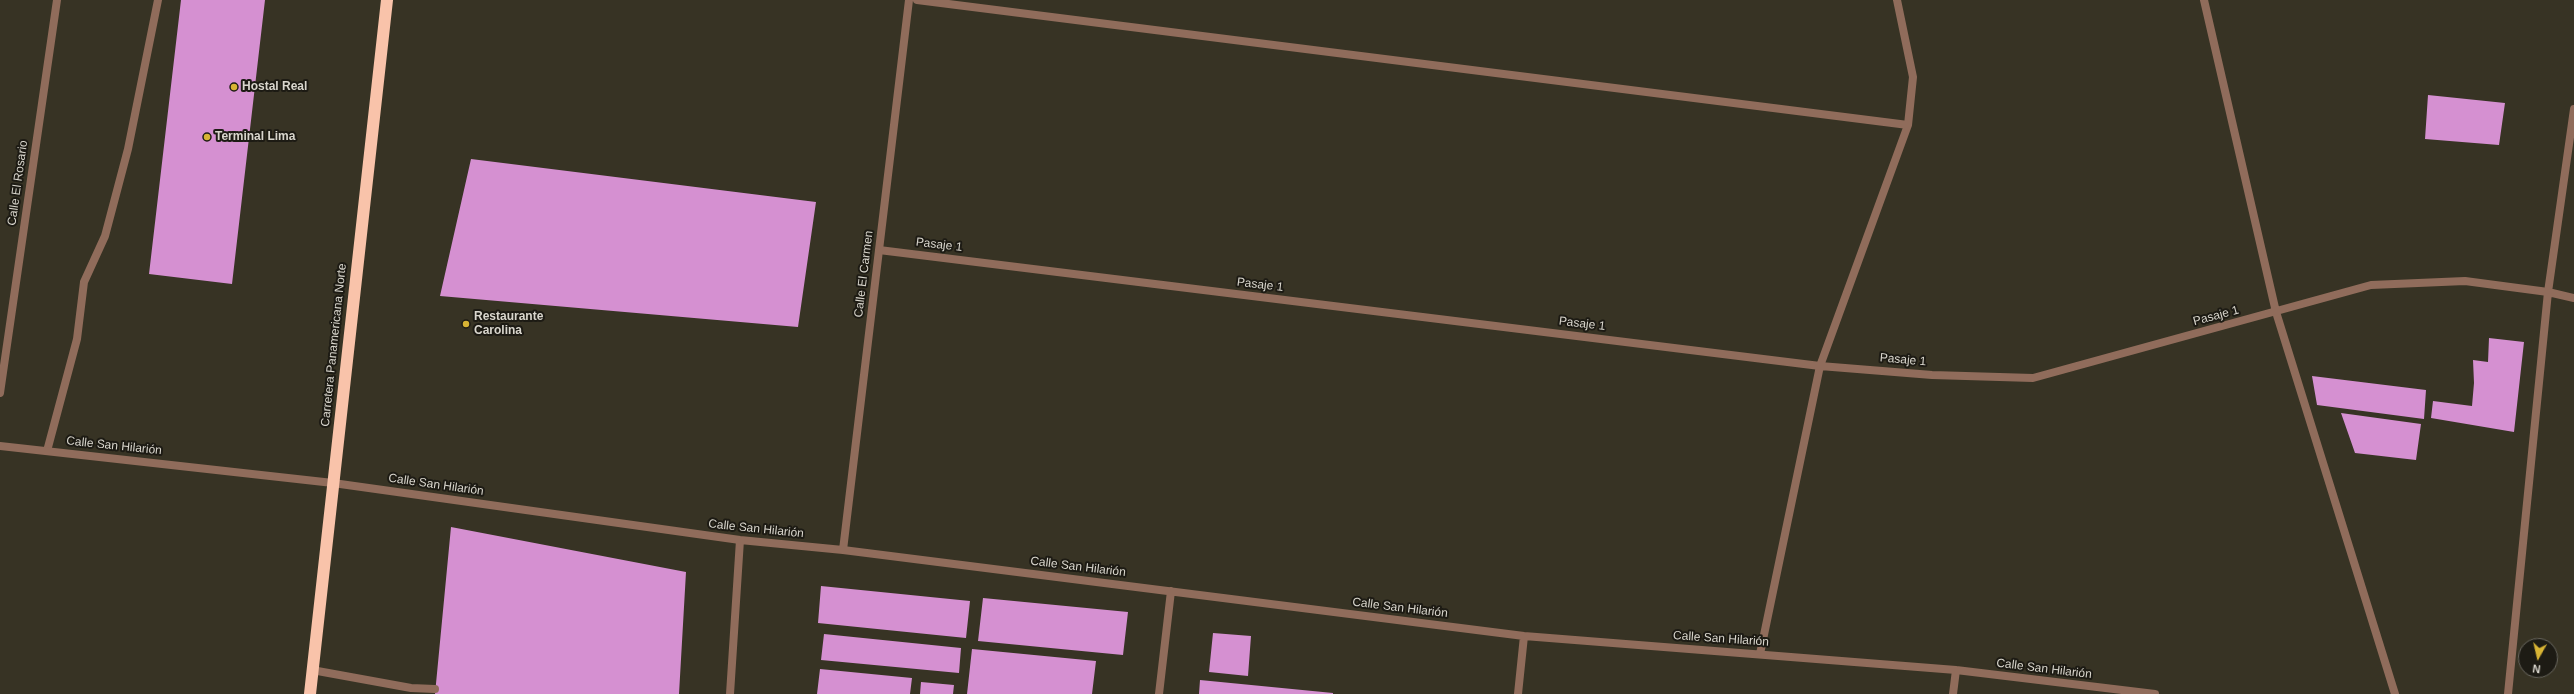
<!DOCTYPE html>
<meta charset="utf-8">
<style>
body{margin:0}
#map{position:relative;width:2574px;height:694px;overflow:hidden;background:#373324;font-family:Helvetica,sans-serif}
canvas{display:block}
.north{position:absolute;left:2518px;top:638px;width:40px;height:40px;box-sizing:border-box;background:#1d1b14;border:1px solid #68665e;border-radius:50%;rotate:188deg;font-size:11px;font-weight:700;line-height:16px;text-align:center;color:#d9d6cd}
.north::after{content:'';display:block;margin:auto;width:14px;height:18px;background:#d8b434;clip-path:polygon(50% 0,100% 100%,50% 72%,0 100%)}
</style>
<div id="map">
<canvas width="2574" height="694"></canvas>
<div class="north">N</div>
</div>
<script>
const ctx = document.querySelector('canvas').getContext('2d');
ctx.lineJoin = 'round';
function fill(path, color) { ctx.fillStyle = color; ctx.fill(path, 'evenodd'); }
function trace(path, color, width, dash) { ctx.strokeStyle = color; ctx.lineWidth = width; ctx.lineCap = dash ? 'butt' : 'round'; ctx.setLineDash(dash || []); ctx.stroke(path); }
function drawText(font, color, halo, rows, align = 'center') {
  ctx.font = font + ' Helvetica,sans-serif'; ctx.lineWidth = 4; ctx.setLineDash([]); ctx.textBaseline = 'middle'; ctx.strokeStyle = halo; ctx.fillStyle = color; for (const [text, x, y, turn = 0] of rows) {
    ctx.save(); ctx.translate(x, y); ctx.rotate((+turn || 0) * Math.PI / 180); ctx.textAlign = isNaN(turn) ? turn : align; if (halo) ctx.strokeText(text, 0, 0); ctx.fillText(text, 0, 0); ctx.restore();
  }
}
fill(new Path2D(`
 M181 0H265L232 284 149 274Z
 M2428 95 2505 103 2499 145 2425 139Z
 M471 159 816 202 798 327 440 296Z
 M2489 338 2524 342 2514 432 2431 418 2433 401 2472 406 2474 383 2473 360 2488 362Z
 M2312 376 2426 390 2424 419 2317 405Z
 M2341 413 2421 424 2416 460 2355 453Z
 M451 527 686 572 679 694H435Z
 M821 586 970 601 966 638 818 623Z
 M983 598 1128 612 1123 655 978 641Z
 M1213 633 1251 636 1248 676 1209 672Z
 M824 634 961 648 959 673 821 660Z
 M972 649 1096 661 1092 694H967Z
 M820 669 912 678 910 694H817Z
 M1200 680 1333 693V694H1199Z
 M921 682 954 685 953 694H920Z`), '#d590d1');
trace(new Path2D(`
 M47 451 77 339 84 282 105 236 128 149 158 0
 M312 670 411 688 435 689`), '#906c5b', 8);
trace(new Path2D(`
 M917 0 1908 125
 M2204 0 2276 312 2395 694
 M879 250 1820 366 1932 375 2033 378 2371 285 2465 281 2548 292 2574 298
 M0 393 57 0
 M0 446 333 483 740 540 843 550 1524 636 1956 670 2155 694
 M843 550 909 0
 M1760 654 1820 366 1908 125 1913 77 1897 0
 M730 694 740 540
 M1159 694 1171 591
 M1518 694 1524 636
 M1953 694 1956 670
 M2508 694 2548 292 2574 109`), '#906c5b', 8);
trace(new Path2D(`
 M310 694 387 0`), '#f9c3aa', 12);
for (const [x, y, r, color] of [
 [234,87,4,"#d8b434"],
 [207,137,4,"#d8b434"],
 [466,324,4,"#d8b434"]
]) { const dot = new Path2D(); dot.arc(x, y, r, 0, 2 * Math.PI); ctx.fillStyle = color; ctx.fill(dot); trace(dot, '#1d1b14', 1.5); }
drawText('bold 12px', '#d9d6cd', '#1d1b14', [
 ["Hostal Real",242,87],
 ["Terminal Lima",215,137],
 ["Restaurante",474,317],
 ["Carolina",474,331]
], 'left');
drawText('12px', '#d9d6cd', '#1d1b14', [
 ["Calle El Rosario",18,183,-82],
 ["Pasaje 1",939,245,7],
 ["Calle El Carmen",864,274,-83],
 ["Pasaje 1",1260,285,7],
 ["Pasaje 1",2216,316,-15],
 ["Pasaje 1",1582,324,7],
 ["Carretera Panamericana Norte",334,345,-84],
 ["Pasaje 1",1903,360,5],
 ["Calle San Hilarión",114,446,6],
 ["Calle San Hilarión",436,485,8],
 ["Calle San Hilarión",756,529,6],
 ["Calle San Hilarión",1078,567,7],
 ["Calle San Hilarión",1400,608,7],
 ["Calle San Hilarión",1721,639,4],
 ["Calle San Hilarión",2044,669,7]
]);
</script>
